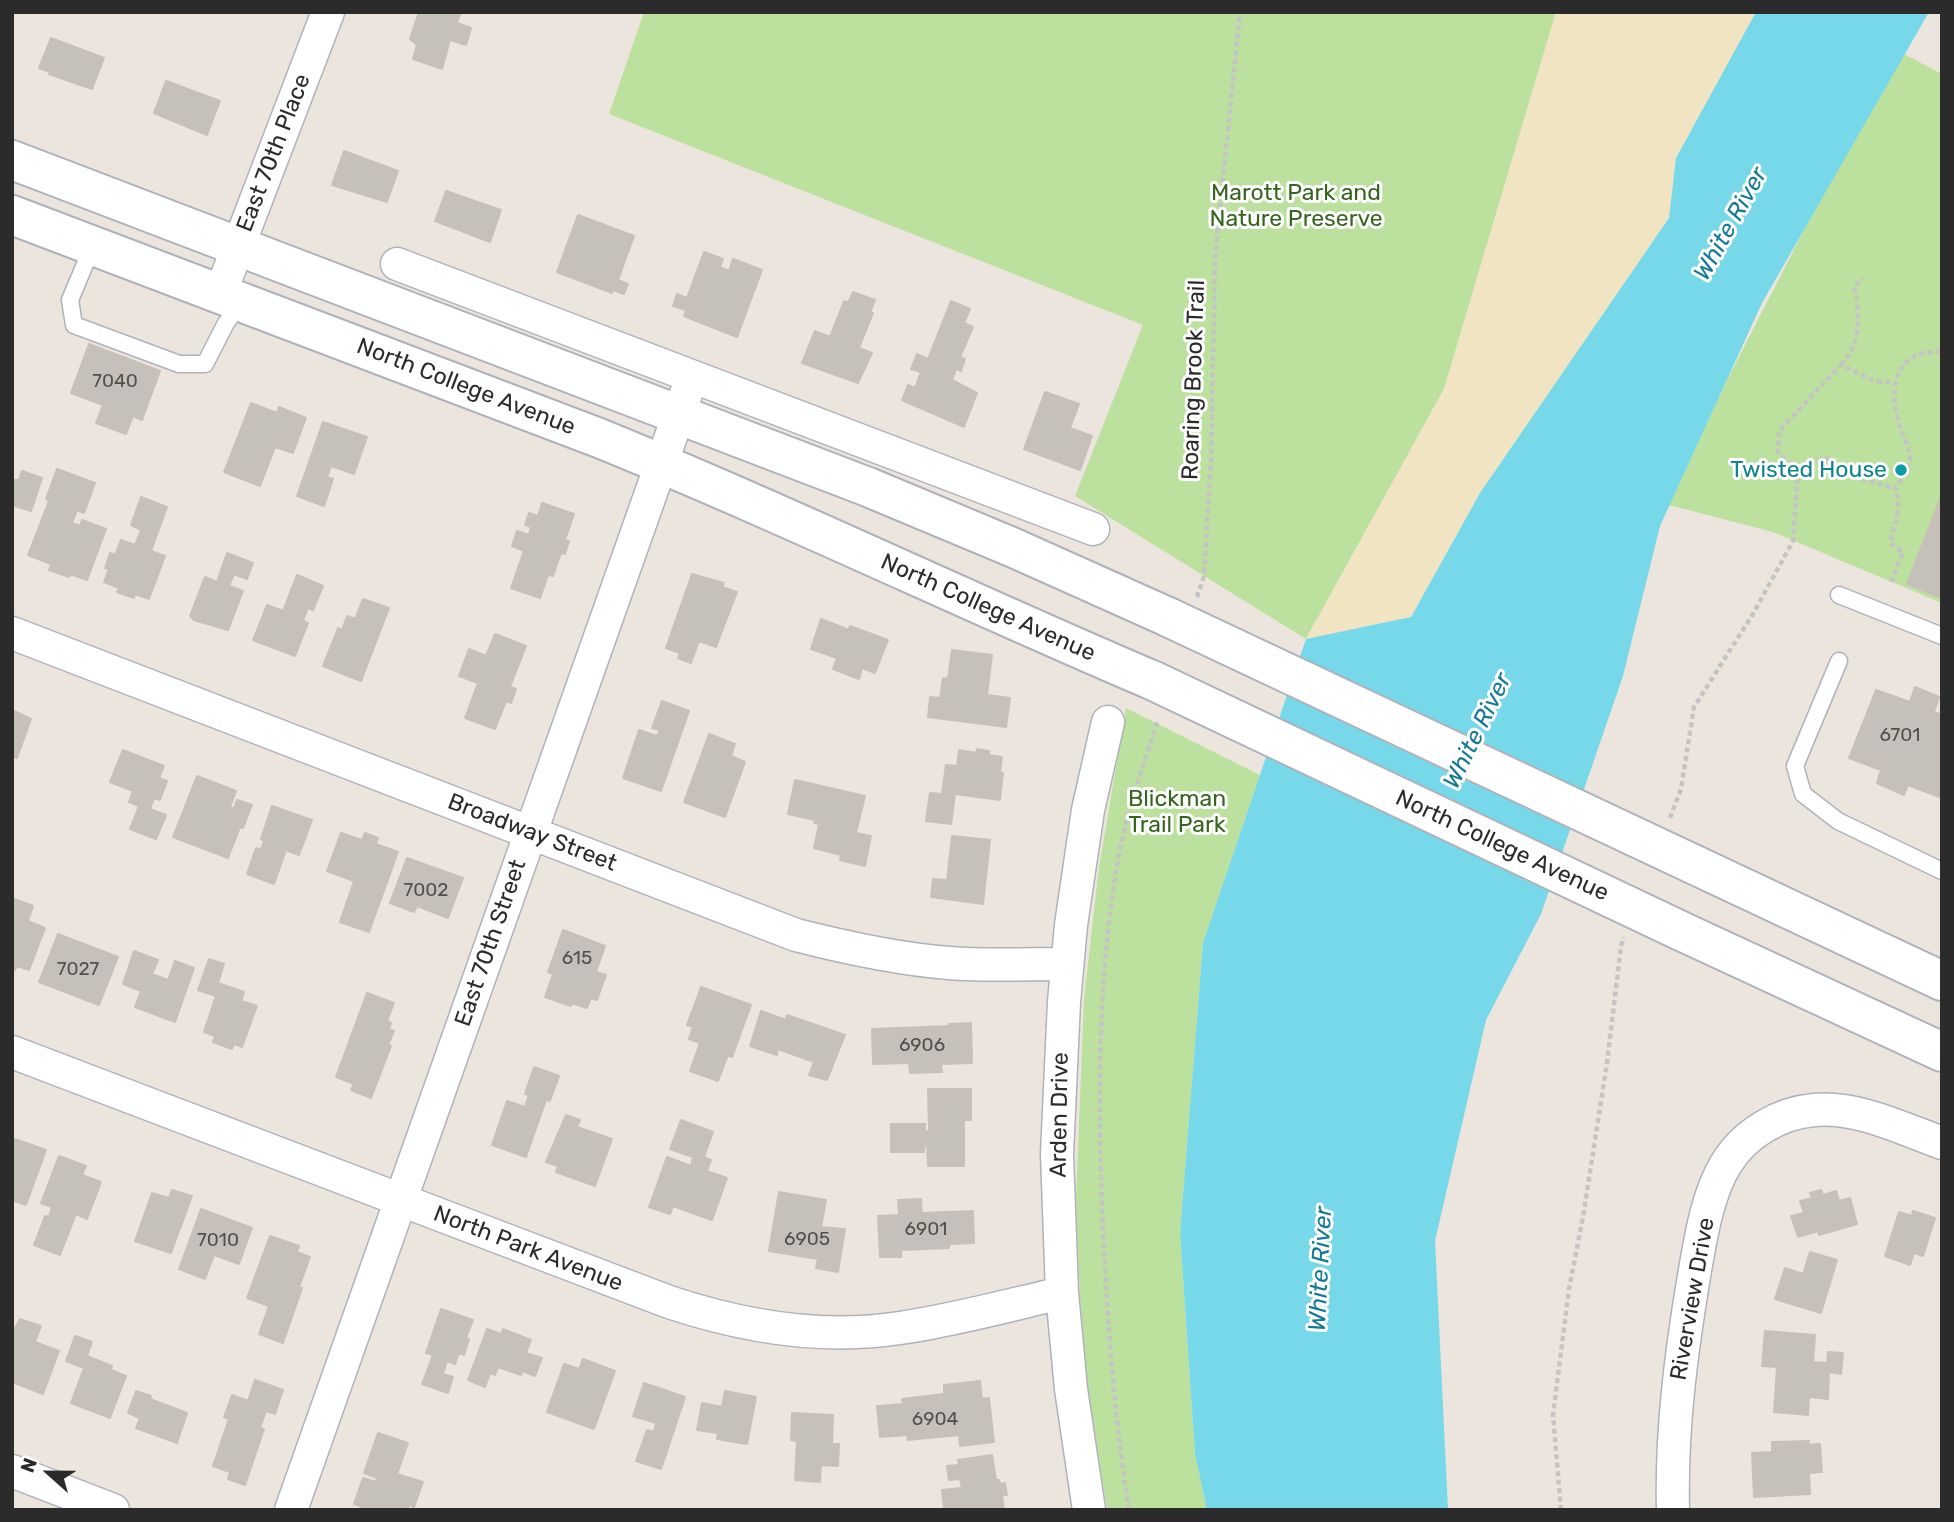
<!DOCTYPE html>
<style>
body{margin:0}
#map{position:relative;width:1954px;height:1522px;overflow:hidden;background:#ece5de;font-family:Rubik,sans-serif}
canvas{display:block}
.frame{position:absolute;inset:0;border:14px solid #2b2b2b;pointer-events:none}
.north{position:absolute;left:14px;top:1438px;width:70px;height:70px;-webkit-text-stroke:5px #fff;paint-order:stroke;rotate:291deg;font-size:19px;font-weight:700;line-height:28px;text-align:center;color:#2b2b2b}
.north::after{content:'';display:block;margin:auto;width:24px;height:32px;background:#2b2b2b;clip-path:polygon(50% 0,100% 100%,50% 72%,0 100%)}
</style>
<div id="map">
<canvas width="1954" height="1522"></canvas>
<div class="frame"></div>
<div class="north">N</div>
</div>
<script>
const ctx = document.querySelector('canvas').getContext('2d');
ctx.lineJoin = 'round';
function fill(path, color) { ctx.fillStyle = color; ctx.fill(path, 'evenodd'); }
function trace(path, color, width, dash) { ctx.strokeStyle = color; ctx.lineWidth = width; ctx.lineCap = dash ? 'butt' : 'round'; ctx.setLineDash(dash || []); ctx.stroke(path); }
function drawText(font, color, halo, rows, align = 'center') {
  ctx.font = font + ' Rubik,sans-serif'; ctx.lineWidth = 6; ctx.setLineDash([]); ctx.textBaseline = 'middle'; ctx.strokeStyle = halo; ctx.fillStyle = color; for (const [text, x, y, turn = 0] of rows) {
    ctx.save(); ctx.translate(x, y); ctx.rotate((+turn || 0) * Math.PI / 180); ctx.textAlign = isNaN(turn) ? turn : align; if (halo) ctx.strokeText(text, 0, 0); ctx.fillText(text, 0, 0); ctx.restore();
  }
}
fill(new Path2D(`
 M644 12H1556L1444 389 1306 639 1075 496 1143 325 609 114Z
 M1904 54 1942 74V603L1773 532 1669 505 1724 386 1806 226Z
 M1126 708 1260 775 1203 943 1180 1233 1195 1454 1207 1510H1107L1082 1349 1076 1199 1084 998 1099 867Z`), '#bce09d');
fill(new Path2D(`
 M1556 12H1756L1676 158 1669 218 1480 493 1411 617 1306 639 1444 389Z`), '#f0e4c3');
fill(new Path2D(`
 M1756 12H1929L1762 303 1660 526 1623 676 1541 914 1486 1020 1435 1241 1448 1510H1207L1195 1454 1180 1233 1203 943 1306 639 1411 617 1480 493 1669 218 1676 158Z`), '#76d8e9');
const building = new Path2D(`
 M419 12H461L457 23 471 28 466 45 450 40 442 69 413 59 417 45 410 39Z
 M51 38 104 58 92 89 49 74 50 72 39 68Z
 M166 81 220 101 207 135 154 113Z
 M344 151 398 171 387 202 332 185Z
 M446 191 501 210 490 242 435 221Z
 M578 215 634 236 618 280 628 284 624 294 613 290 612 293 557 272Z
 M704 252 723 259 720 267 729 271 733 259 762 270 737 337 684 316 686 310 673 306 677 294 687 298Z
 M853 292 875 300 870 312 873 313 859 348 872 353 858 383 802 363 815 331 830 337 844 301 848 303Z
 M951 301 970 309 964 323 973 327 960 357 965 359 961 371 956 369 952 380 977 393 964 427 902 400 908 385 915 388 921 372 911 369 917 354 928 359Z
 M89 344 160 371 142 420 133 416 126 434 96 423 103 405 71 393Z
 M1045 392 1079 404 1070 428 1092 436 1080 470 1024 449Z
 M251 403 277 413 279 407 306 418 293 453 275 447 260 486 224 472Z
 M323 422 367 437 354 474 331 466 327 477 333 479 324 506 297 496Z
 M57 469 95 483 84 513 77 510 72 523 80 526 82 520 106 529 87 580 70 574 69 577 49 570 51 564 28 555 49 501 46 499Z
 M22 471 42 478 31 511 12 505V480H19Z
 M1942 494V598L1907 584Z
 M141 497 167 507 151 551 165 556 149 599 135 594 134 598 117 592 119 588 104 582 109 569 105 568 110 553 115 555 121 540 135 545 141 530 131 525Z
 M542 503 574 514 565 540 569 541 565 554 561 553 553 576 548 575 540 598 511 588 524 551 512 546 517 531 529 535 531 527 525 525 529 513 538 516Z
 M227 553 253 563 247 579 234 574 229 586 243 591 228 630 194 620 190 616 205 577 217 582Z
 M692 574 724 583 722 587 737 592 716 647 699 641 691 663 678 658 680 653 666 648Z
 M297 575 323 586 313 610 308 608 303 620 308 623 295 656 253 640 267 605 283 611Z
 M363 599 389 608 361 681 323 666 338 628 342 630 347 616 355 619Z
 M821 619 849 630 850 626 888 640 875 673 862 668 859 679 833 669 837 658 811 649Z
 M495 634 526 646 510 687 516 689 511 703 506 701 495 729 465 718 478 683 459 676 469 649 486 656Z
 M952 650 992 655 987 695 1010 698 1006 727 928 717 930 697 940 698 943 678 948 679Z
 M1915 687 1939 697 1934 712 1942 715V798L1908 785 1904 795 1877 783 1881 770 1849 758 1876 690 1910 702Z
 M662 701 689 711 661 791 623 778 639 730 657 736 660 730 652 728Z
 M12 710 31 719 17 758 12 756Z
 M709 734 735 744 731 756 745 762 725 817 684 802Z
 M977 749 989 751V755L1002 757 1000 773H1003L1000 800 955 794 951 824 926 821 930 793 942 794 946 765 957 766 959 750 976 753Z
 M123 750 164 766 159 778 167 781 160 800 154 798 150 809 166 815 156 839 130 829 139 806 129 802 133 791 110 782Z
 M197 776 236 791 230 807 234 809 237 800 252 805 243 828 240 827 228 858 173 837Z
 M795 780 865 796 856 833 871 836 865 866 840 860 841 855 814 848 819 824 814 823 815 820 788 814Z
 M272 806 312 820 299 855 286 850 274 884 247 874 256 848 261 850 264 841 261 839Z
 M341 833 362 840 365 833 378 838 376 844 398 852 369 932 340 922 354 881 327 871Z
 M952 836 990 840 983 904 931 897 933 879 947 880Z
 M407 858 463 878 448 918 417 906 414 912 390 903Z
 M12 898 33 906 28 921 45 928 29 970 17 966 15 970 12 969Z
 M563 930 605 946 596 972 606 975 597 1000 591 998 587 1008 571 1003V1006L545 997 553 974 548 972Z
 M58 934 118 957 99 1005 39 982Z
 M134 951 158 960 152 974 168 980 175 961 194 968 175 1022 135 1007 141 991 123 984Z
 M209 959 224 964 218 983 244 992 241 1001 257 1006 242 1047 234 1044 232 1049 213 1042 215 1036 204 1032 216 996 198 990Z
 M701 987 751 1005 732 1057 728 1055 718 1081 690 1071 700 1043 689 1039 693 1027 687 1025Z
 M367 993 394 1003 387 1021 391 1023 389 1029 394 1031 388 1045 391 1046 371 1098 351 1090 354 1084 336 1077Z
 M761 1011 786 1020 787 1015 845 1035 827 1080 809 1075 814 1062 778 1049 777 1055 750 1046Z
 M971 1023 972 1063 941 1064 942 1072 910 1073 909 1063 873 1064 872 1029 950 1026 949 1024Z
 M534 1067 559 1076 550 1101 546 1100 526 1157 492 1145 507 1101 525 1107 529 1095 525 1094Z
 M928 1089H971V1120H964V1166H928L927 1145 924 1146V1152H891V1124H925V1131H929Z
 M566 1115 580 1120 577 1127 612 1139 595 1186 556 1172 558 1166 546 1162Z
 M681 1120 713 1132 704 1157 711 1160 707 1171 727 1178 712 1220 673 1206 670 1214 649 1207 667 1157 691 1166 693 1157 670 1149Z
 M12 1138 46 1150 26 1205 12 1200Z
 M59 1156 86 1166 82 1175 101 1182 87 1219 76 1214 60 1255 34 1245 45 1216 49 1217 52 1207 41 1203Z
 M172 1190 192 1196 171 1253 135 1241 152 1193 169 1198Z
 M1821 1190 1823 1195 1836 1191 1839 1201 1850 1198 1857 1224 1819 1235 1818 1231 1798 1237 1791 1216 1804 1213 1800 1201 1812 1198 1810 1193Z
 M779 1192 826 1200 821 1227 845 1229 838 1272 816 1268 818 1259 769 1251Z
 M921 1199 922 1213 973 1211 974 1243 949 1244V1248L901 1250V1257H880L878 1216 899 1215 898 1200Z
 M201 1209 252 1228 239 1264 214 1255 205 1279 179 1269Z
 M1913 1211 1935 1218 1923 1256 1914 1253 1910 1265 1885 1256 1899 1212 1912 1216Z
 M270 1236 299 1246 297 1252 310 1257 299 1287 302 1288 283 1343 259 1334 269 1306 247 1298Z
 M1810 1252 1837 1260 1821 1313 1775 1299 1785 1268 1803 1274Z
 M441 1309 473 1320 466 1338 469 1339 464 1355 459 1353 455 1364 447 1361 443 1374 453 1377 448 1393 422 1384 433 1355 426 1353Z
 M20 1319 41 1326 35 1342 59 1351 43 1394 12 1382V1334Z
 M487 1329 501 1334 503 1329 531 1340 526 1353 542 1358 535 1376 522 1371 521 1375 498 1367 495 1375 490 1373 485 1387 468 1380Z
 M1765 1331 1815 1335 1813 1362 1827 1363 1828 1352 1843 1353 1841 1374 1829 1372 1828 1399 1809 1397 1808 1415 1774 1412 1777 1367 1762 1366Z
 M75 1336 92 1342 87 1356 112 1366 111 1370 126 1376 110 1418 71 1403 84 1368 66 1361Z
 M583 1359 615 1371 594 1429 547 1412 564 1364 579 1369Z
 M255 1380 283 1390 275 1414 266 1411 260 1428 264 1429 245 1485 228 1479 230 1472 213 1466 229 1419 224 1417 232 1395 248 1401Z
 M980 1381 982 1399 989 1398 994 1442 960 1446 959 1435 908 1440 907 1435 880 1437 877 1406 903 1404 902 1399 944 1394V1385Z
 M644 1383 685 1397 661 1469 636 1461 647 1430 654 1432 656 1423 633 1416Z
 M136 1391 151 1396 150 1399 187 1413 177 1443 136 1428 140 1418 128 1413Z
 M725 1391 756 1397 747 1444 717 1439 718 1433 697 1430 702 1403 722 1407Z
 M792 1413 833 1415 832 1444H839L838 1466 821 1465 820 1482 795 1480 797 1441 791 1440Z
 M378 1433 408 1443 397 1474 423 1482 414 1507 409 1505 407 1510H360L361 1506 354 1504 363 1478 376 1482 377 1478 364 1473Z
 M1809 1441 1808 1445 1820 1444 1822 1472 1809 1473 1810 1494 1754 1497 1752 1453 1772 1452V1442Z
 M992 1455 996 1480H999L1000 1484 1005 1483 1007 1495H1002L1004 1510H944L942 1490 962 1488 960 1479 949 1480 947 1466 959 1465 958 1460Z`);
fill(building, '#c5c0ba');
trace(building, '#c8c0b8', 2);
const service = new Path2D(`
 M93 245 70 300 74 325 179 364H205L226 323 242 302
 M1839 595 1942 636
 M1839 661 1795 766 1803 794 1838 821 1942 871`);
const minor = new Path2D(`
 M397 264 1093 529
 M220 294 328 12
 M12 633 796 935C847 948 897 959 949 963 988 966 1028 964 1067 964
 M12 1052 669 1302C744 1327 822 1340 900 1328 955 1320 1009 1305 1062 1293
 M12 1471 113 1510
 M291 1510 692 377
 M1089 1510 1071 1389 1062 1293 1057 1154 1064 1002 1071 925 1088 810 1108 722
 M1673 1510C1671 1431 1681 1354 1694 1276 1700 1242 1707 1194 1726 1164 1744 1134 1779 1113 1814 1110 1857 1106 1901 1128 1942 1143`);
const secondary = new Path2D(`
 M12 160 868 487 1014 548 1168 617
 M12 215 599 438C786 514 968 602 1154 681
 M1695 865 1942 981
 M1681 931 1942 1052`);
trace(service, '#afb2bb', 19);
trace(minor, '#afb2bb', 35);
trace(secondary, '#afb2bb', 42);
trace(new Path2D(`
 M1841 365C1844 360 1849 356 1851 351 1861 334 1858 305 1854 287L1863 278
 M1798 471 1778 452 1779 431 1841 365 1874 381 1894 383
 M1891 582 1903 552 1890 543C1895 524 1902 507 1895 488 1901 480 1909 470 1910 459 1910 448 1902 434 1899 423 1888 386 1895 349 1942 352
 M1197 597 1204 576 1211 460 1215 258 1240 12
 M1670 818 1681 789 1694 707 1753 614 1793 541 1798 471 1824 457 1862 479 1895 488
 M1129 1510C1114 1417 1108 1324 1103 1231 1098 1111 1097 990 1116 871 1124 819 1143 769 1158 719
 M1561 1510 1553 1415 1569 1289 1583 1217 1607 1063 1621 946 1624 937`), '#c4c4c4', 4.5, [5, 3.5]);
trace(service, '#fff', 16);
trace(minor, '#fff', 32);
trace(secondary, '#fff', 38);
const secondaryBridge = new Path2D(`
 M1168 617 1695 865
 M1154 681 1681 931`);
trace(secondaryBridge, '#afb2bb', 42, []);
trace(secondaryBridge, '#fff', 38);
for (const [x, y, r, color] of [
 [1901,470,7,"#0f9aa8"]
]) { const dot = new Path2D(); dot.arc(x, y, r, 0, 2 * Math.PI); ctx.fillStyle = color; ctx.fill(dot); trace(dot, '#fff', 2.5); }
drawText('19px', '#52504f', null, [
 ["7040",115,382],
 ["6701",1900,736],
 ["7002",426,891],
 ["615",577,959],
 ["7027",78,970],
 ["6906",922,1046],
 ["6901",926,1230],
 ["6905",807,1240],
 ["7010",218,1241],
 ["6904",935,1420]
]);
drawText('23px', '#2b2b2b', '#fff', [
 ["East 70th Place",274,153,-69],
 ["Roaring Brook Trail",1194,380,-88],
 ["North College Avenue",466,387,21],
 ["North College Avenue",988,608,24],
 ["Broadway Street",532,833,21],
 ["North College Avenue",1502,846,25],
 ["East 70th Street",491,943,-71],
 ["Arden Drive",1060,1115,-89],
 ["North Park Avenue",528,1249,21],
 ["Riverview Drive",1693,1299,-80]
]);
drawText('23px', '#35661e', '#fff', [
 ["Marott Park and",1296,193],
 ["Nature Preserve",1296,219],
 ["Blickman",1177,799],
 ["Trail Park",1177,825]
]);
drawText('23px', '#0d838f', '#fff', [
 ["Twisted House",1887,470]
], 'right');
drawText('italic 24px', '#147997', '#fff', [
 ["White River",1731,224,-61],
 ["White River",1478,731,-64],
 ["White River",1321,1269,-87]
]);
</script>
